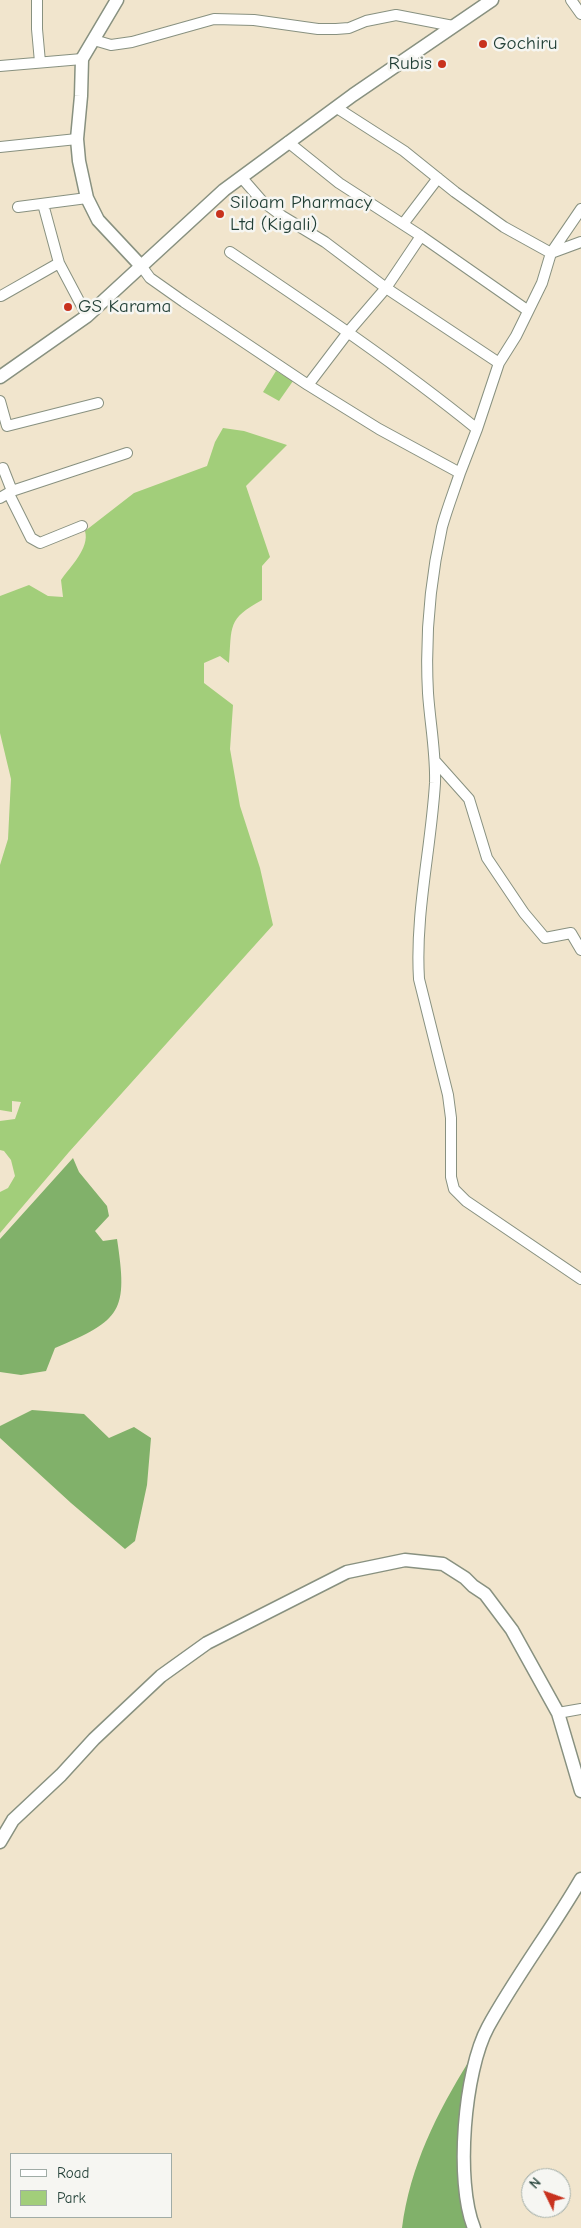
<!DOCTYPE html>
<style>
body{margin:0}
#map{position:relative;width:581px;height:2228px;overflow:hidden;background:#f1e5cd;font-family:"Comic Neue",sans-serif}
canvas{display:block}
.legend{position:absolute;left:10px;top:2153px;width:162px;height:65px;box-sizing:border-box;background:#f6f6f2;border:1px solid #a0aca6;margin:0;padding:6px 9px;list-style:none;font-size:15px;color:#1f3d34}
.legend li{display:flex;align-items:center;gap:10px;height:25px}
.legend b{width:25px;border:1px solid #a0aca6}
.north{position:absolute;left:521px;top:2168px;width:50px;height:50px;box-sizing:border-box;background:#f6f6f2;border:1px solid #a0aca6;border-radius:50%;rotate:312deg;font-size:14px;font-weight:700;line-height:20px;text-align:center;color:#1f3d34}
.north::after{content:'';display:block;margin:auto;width:18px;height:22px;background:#c8321e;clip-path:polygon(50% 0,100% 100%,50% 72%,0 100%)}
</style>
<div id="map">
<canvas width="581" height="2228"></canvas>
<ul class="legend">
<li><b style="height:6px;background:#fff"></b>Road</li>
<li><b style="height:14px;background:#a2ce7a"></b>Park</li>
</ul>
<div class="north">N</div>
</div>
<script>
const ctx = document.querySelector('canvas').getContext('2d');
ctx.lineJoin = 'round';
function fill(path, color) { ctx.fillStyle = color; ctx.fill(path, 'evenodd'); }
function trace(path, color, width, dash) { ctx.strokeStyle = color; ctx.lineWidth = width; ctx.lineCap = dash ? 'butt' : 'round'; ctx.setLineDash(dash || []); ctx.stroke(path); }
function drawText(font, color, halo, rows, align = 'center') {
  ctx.font = font + ' "Comic Neue",sans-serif'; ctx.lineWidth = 5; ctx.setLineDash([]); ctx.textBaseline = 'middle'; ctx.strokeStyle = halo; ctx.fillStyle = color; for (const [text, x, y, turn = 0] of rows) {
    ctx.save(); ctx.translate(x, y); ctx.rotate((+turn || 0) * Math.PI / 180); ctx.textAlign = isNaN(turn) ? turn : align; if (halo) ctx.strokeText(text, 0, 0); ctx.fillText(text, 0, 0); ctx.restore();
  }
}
fill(new Path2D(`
 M276 371 293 381 279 401 263 392Z
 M223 428 244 431 287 445 246 486 270 557 262 566V600C227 619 232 626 229 663L220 656 204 663V683L233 705 230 749 240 806 260 868 273 925 69 1152 0 1233V1192L8 1188 15 1176 11 1160 4 1151 0 1150V1121L15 1119 21 1102 12 1101V1112L0 1110V865L8 839 11 779 0 733V596L29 585 48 596 63 597 61 580C70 567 90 548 85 531L134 493 207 466 215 442Z`), '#a2ce7a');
fill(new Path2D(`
 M73 1158 79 1172 107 1206 109 1216 95 1231 103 1241 117 1239C128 1311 122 1320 55 1348L46 1371 21 1375 0 1372V1239Z
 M32 1410 84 1414 109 1438 134 1427 151 1438 147 1485 135 1541 125 1549 71 1503 0 1438V1426Z
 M469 2061 471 2065 466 2097 471 2228H402C410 2166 437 2113 469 2061Z`), '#81b16a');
const minor = new Path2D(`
 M37 0V29L40 62
 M571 0 581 14
 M94 40 111 45 132 42 214 19 254 20 318 29H336L349 28 366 21 396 15 453 26
 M0 66 82 59
 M337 108 404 151 455 192 504 227 551 253 581 242
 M288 142 339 183 421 236 527 310
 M0 147 77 139
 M242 178 262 201 282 216 325 242 386 288 499 363
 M43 204 59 263 87 316
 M18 207 87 198
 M403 224 438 178
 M230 252C315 309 398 365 477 429
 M142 267 150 278 184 302 308 385 379 429 460 473C454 491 447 509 442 527 430 581 425 637 428 693 430 723 436 753 435 783 431 849 415 913 419 979L448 1095 451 1118V1177L454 1189 466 1201 581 1279
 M1 296 59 263
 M308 385 349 331 386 288 421 236
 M0 401 7 426 98 403
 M460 473 477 429 499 363 516 336 542 283 551 253 581 209
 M12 491 127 453
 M9 494 31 538 40 543 82 526
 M0 498 12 491 3 468
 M436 762 469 799 487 858 524 913 545 938 571 933 581 950
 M558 1713 581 1709`);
const major = new Path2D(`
 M117 0 82 59 81 96 77 139 79 161 87 198 98 220 142 267
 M0 377 87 316 224 190 353 95 492 0
 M0 1842 13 1820 61 1775 94 1739 161 1676 207 1643 347 1572 405 1560 443 1564 465 1578 473 1586 485 1594 512 1630 558 1713 581 1791
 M474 2228C455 2182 464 2071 488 2027 516 1976 552 1929 581 1879`);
trace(minor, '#889180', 12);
trace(major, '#889180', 15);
trace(minor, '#fff', 10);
trace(major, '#fff', 12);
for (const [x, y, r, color] of [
 [483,44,5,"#c8321e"],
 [442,64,5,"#c8321e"],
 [220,214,5,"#c8321e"],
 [68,307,5,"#c8321e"]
]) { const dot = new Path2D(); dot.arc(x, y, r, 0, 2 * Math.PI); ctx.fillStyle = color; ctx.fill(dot); trace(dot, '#f6f6f2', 2); }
drawText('19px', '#1f3d34', '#f6f6f2', [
 ["Gochiru",493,44],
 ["Rubis",432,64,"right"],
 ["Siloam Pharmacy",230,203],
 ["Ltd (Kigali)",230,225],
 ["GS Karama",78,307]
], 'left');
</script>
